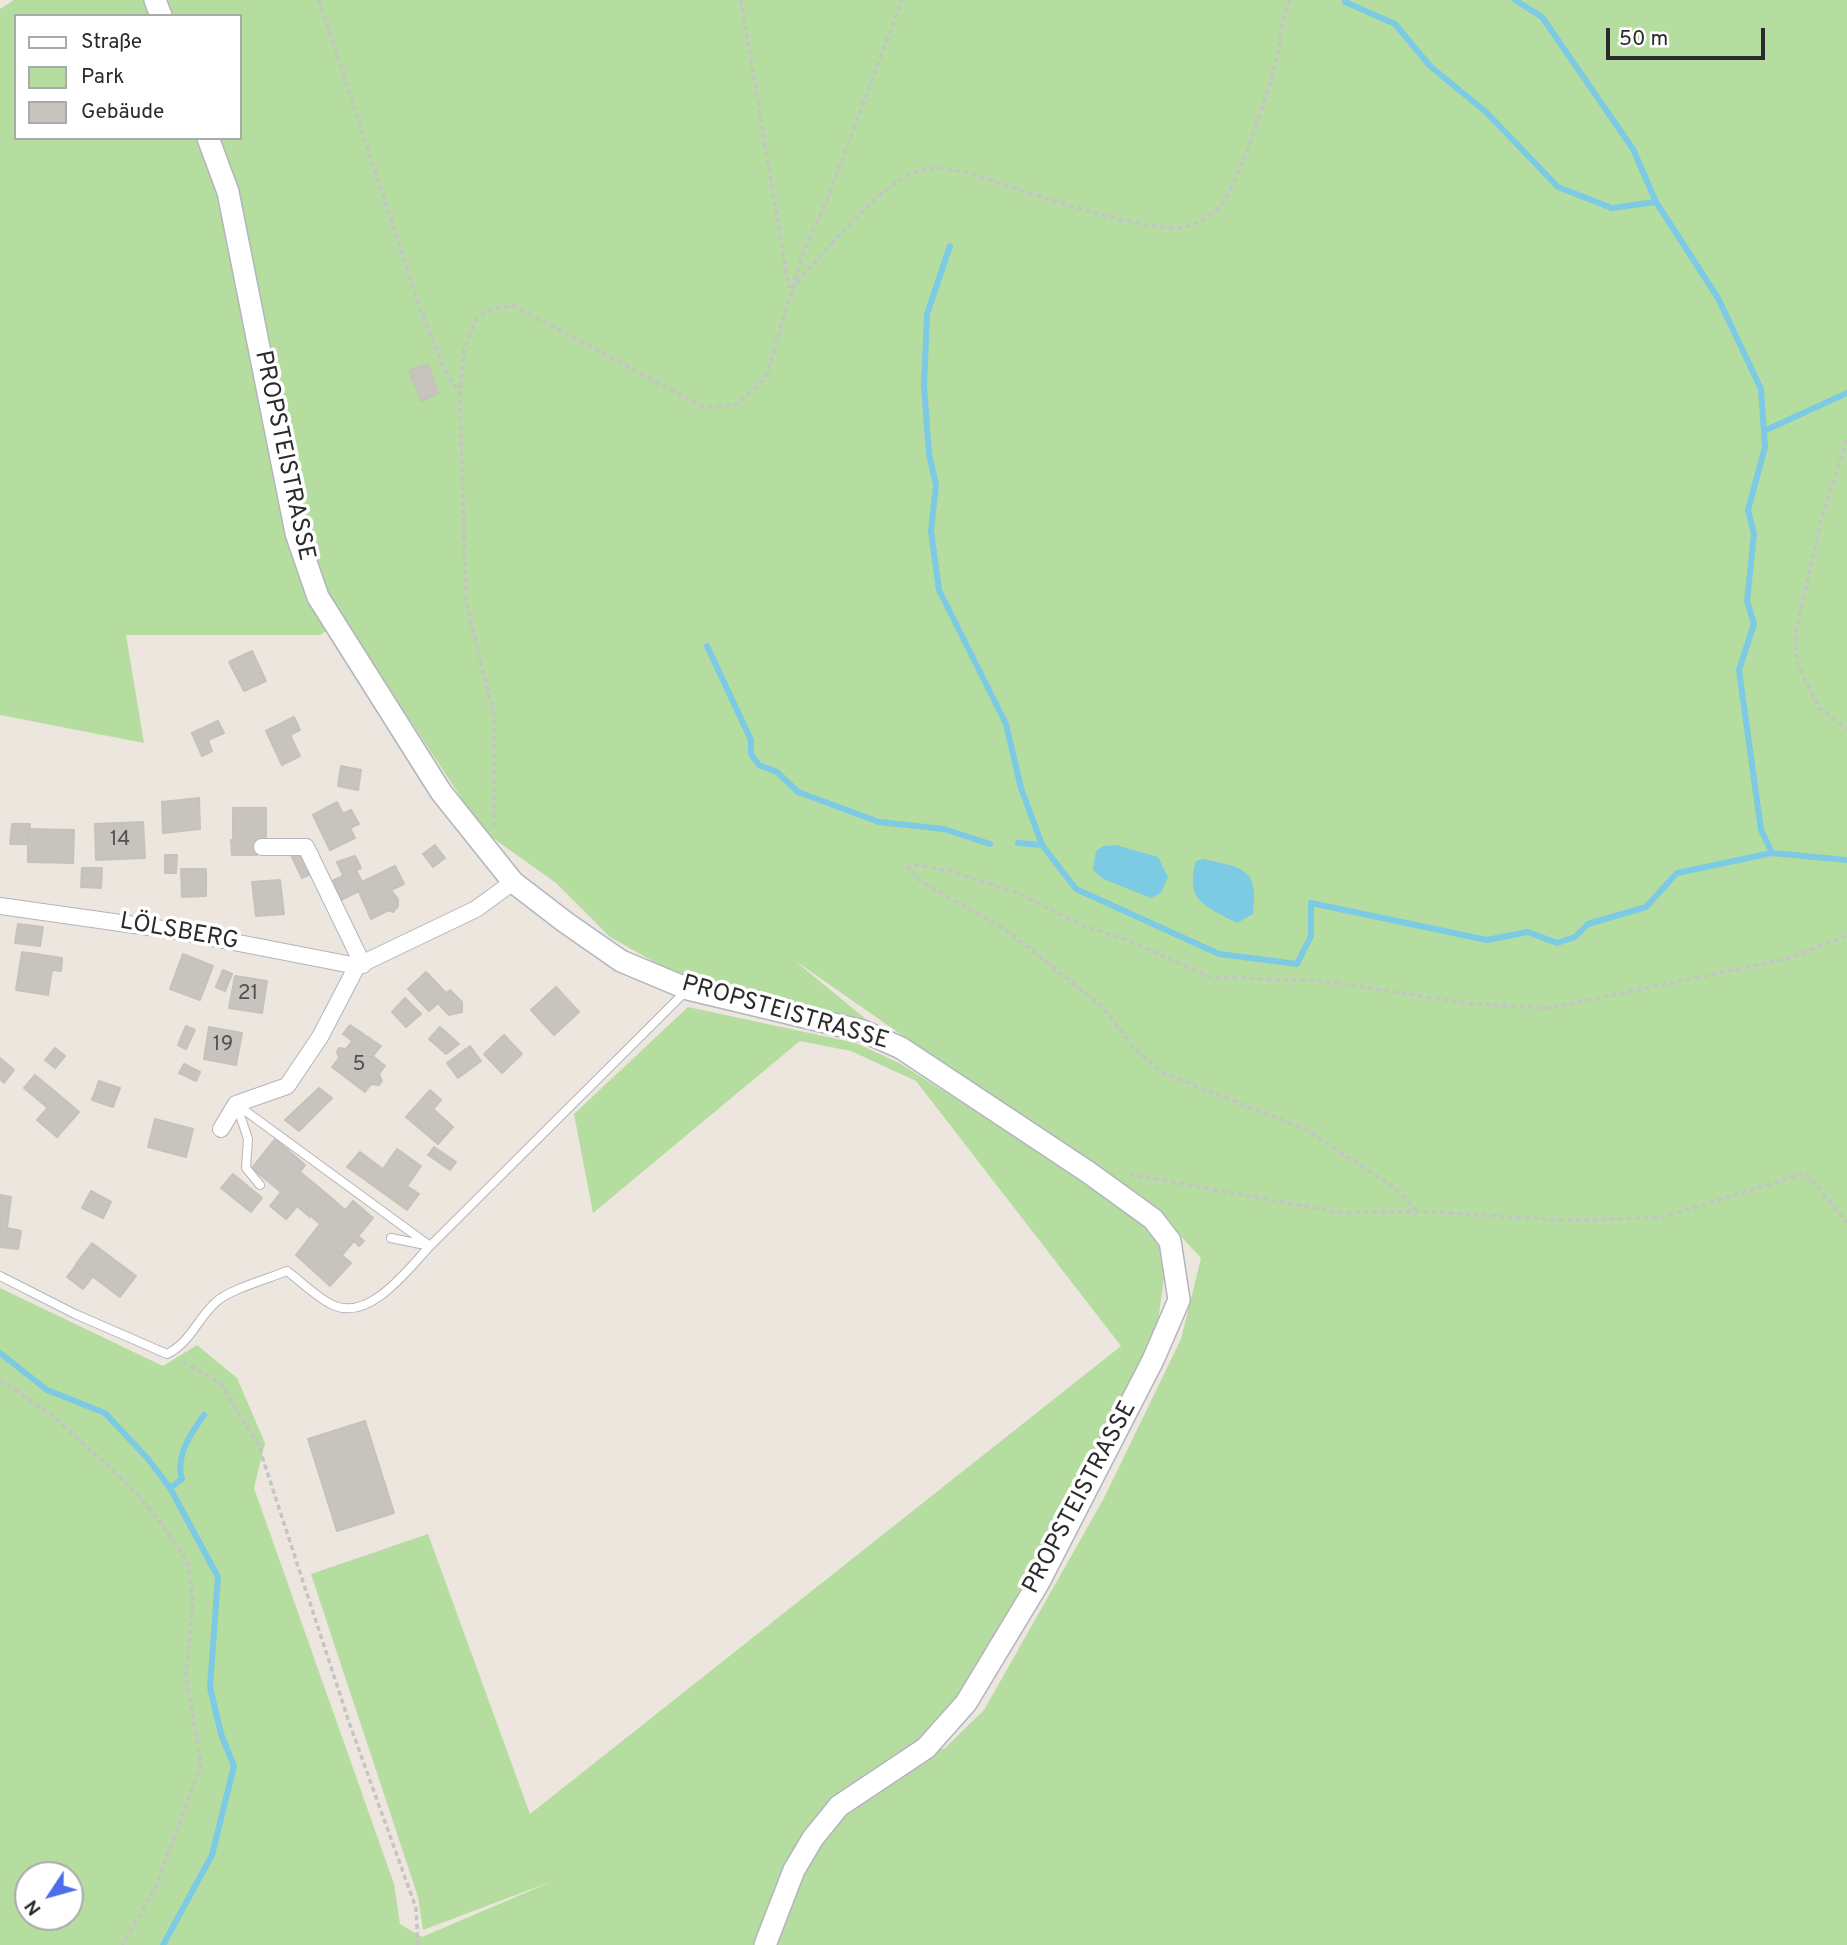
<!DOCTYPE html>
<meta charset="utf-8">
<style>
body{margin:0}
#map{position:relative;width:1847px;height:1945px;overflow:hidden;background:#ece6df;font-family:Overpass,sans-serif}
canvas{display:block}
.legend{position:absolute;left:14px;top:14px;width:228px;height:126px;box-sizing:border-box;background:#fff;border:2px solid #aaa;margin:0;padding:9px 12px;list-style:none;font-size:21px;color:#2b2b2b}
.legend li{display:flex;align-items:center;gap:14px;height:35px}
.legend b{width:35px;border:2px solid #aaa}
.north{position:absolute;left:14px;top:1861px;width:70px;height:70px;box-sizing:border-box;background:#fff;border:2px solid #aaa;border-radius:50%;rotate:234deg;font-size:19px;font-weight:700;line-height:28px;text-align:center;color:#2b2b2b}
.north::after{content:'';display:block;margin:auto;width:24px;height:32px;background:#4e6dea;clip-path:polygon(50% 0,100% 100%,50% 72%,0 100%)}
.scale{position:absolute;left:1606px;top:28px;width:159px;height:32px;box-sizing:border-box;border:4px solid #2b2b2b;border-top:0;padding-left:9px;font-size:21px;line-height:24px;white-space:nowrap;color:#2b2b2b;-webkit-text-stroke:5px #fff;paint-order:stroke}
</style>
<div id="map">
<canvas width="1847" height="1945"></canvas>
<ul class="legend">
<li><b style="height:9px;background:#fff"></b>Straße</li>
<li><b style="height:19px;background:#b6dda0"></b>Park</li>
<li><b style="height:19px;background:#c7c3be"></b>Gebäude</li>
</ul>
<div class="north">N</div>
<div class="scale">50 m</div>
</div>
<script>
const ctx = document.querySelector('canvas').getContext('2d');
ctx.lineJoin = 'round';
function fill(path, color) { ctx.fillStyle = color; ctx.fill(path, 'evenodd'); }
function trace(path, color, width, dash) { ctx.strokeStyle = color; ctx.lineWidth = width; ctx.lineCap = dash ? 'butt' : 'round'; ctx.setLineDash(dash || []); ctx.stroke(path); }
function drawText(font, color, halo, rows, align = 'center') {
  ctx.font = font + ' Overpass,sans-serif'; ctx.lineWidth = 7; ctx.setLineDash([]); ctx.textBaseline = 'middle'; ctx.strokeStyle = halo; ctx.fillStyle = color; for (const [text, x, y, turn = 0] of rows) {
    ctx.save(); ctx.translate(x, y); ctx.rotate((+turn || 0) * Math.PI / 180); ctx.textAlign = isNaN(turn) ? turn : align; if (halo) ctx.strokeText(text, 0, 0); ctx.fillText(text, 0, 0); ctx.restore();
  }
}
fill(new Path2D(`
 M14 0H1847V1945H0V1288L163 1366 197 1345 237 1378 265 1443 254 1488 394 1884 400 1924 422 1937 553 1881 423 1930 418 1897 311 1574 428 1534 530 1814 1121 1346 916 1081 851 1051 800 1041 593 1213 574 1114 688 1007 856 1043 899 1063 1068 1169 1151 1230 1166 1262 1153 1360 1039 1582 927 1748 944 1749 984 1710 1104 1498 1181 1339 1201 1258 1163 1217 794 960 901 1048 672 972 610 937 556 883 483 831 344 620 320 635H126L144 743 0 715V9ZM16 16H240V138H16ZM28 1875H70V1917H28Z`), '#b6dda0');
fill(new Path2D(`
 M1116 845 1158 857 1168 877 1161 893 1151 898 1103 879 1093 870 1096 851 1103 846Z
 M1203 859C1244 868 1259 868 1253 914L1237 923C1206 906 1184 902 1196 861Z`), '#7ccae4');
trace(new Path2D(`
 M1515 0 1542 17 1633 149 1656 202 1718 298 1761 389 1765 447 1748 510 1754 534 1747 601 1754 624 1739 670 1761 830 1772 853
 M1345 2 1395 24 1430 66 1486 112 1558 187 1612 208 1656 202
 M950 246 927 314 924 386 929 454 936 485 931 531 939 590 1006 724 1021 788 1042 845
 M1764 431 1847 393
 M707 646 751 740V754L759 765 777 772 798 792 879 822 944 829 990 844
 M1018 843 1042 845 1076 889 1219 954 1297 964 1311 936V903L1487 940 1528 932 1557 943 1575 937 1588 924 1646 907 1677 873 1772 853 1847 860
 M0 1353 47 1390 105 1413 148 1459 170 1488
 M163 1945 212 1855 234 1766 221 1734 210 1687 218 1577 170 1488 182 1479C175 1456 191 1433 204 1415`), '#7ccae4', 6);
const building = new Path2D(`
 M428 364 438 393 421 401 409 371Z
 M252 651 266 681 244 691 229 662Z
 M294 717 300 730 290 735 300 756 282 765 266 731Z
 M218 721 224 733 208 740 212 751 202 756 192 733Z
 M341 766 361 770 358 790 338 786Z
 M199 798 200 829 163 833 162 802Z
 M337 802 343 814 351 810 359 824 350 828 355 838 330 850 313 815Z
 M233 808H266V839L233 840Z
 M143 822 145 858 96 860 95 824Z
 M12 824H30L28 844H10Z
 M28 829 74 830 73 863 28 862Z
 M231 840H257V855H232Z
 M435 845 445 858 433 867 423 854Z
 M304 854 313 873 302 878 291 855Z
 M165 855H177L176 873H165Z
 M355 856 361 868 343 875 337 862Z
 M395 866 404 884 391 890 398 899V906L393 912 389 910 371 919 356 885Z
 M82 868H102L101 888 81 887Z
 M181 869H206V896L182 897Z
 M356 870 362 882 356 885 359 891 341 900 332 881Z
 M280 880 284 914 256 916 252 882Z
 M18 924 43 927 40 946 15 943Z
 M22 952 62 958 61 971 52 970 48 995 16 990Z
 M183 954 213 966 200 1000 170 989Z
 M223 970 232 974 225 991 216 987Z
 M426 972 446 993 450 990 462 1002V1012L449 1015 438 1003 429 1011 408 989Z
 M235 976 267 981 262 1013 229 1008Z
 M556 987 579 1012 554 1035 531 1010Z
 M405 998 421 1014 406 1027 392 1012Z
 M350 1025 381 1046 373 1056 343 1034Z
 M186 1026 195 1030 186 1049 178 1045Z
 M209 1027 242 1033 236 1065 204 1059Z
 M440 1027 459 1044 446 1054 429 1039Z
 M504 1035 522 1054 502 1073 484 1054Z
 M353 1040 385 1066 379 1074 382 1081 379 1085 371 1084 365 1092 332 1067 339 1058 337 1052 339 1048 346 1049Z
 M470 1046 481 1061 458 1078 447 1063Z
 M55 1048 65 1056 55 1068 45 1060Z
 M0 1058 14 1070 4 1083 0 1079Z
 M184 1064 200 1072 196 1081 179 1073Z
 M35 1075 59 1095 48 1108 24 1088Z
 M99 1081 120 1088 113 1107 92 1100Z
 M319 1088 332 1098 299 1131 285 1120Z
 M430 1090 441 1100 433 1109 453 1127 438 1144 406 1117Z
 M59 1095 79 1112 57 1137 37 1120Z
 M155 1119 193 1129 186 1157 148 1147Z
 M275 1139 305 1165 300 1172 328 1195 310 1217 297 1206 294 1210 278 1196 281 1192 252 1168Z
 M434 1147 456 1162 450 1170 428 1155Z
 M397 1149 421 1166 407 1186 419 1194 407 1210 364 1179 376 1164 383 1169Z
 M360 1152 376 1164 364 1179 347 1167Z
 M233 1174 262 1198 251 1212 221 1188Z
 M91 1191 111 1202 103 1218 82 1208Z
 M0 1195 11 1197 7 1228 21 1231 18 1249 0 1247Z
 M328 1195 345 1210 328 1231 311 1216Z
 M278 1196 294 1210 286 1219 270 1206Z
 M353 1201 373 1218 358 1236 364 1241 359 1246 354 1241 342 1255 322 1239Z
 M320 1224 328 1231 322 1239 351 1263 330 1286 296 1255Z
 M92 1243 136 1276 120 1297 76 1264Z
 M77 1264 93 1276 83 1289 67 1277Z
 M365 1421 394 1513 337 1531 308 1439Z`);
fill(building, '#c7c3be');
trace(building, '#c7c2b8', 2);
const service = new Path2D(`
 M237 1106 248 1139 246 1168 260 1185
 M391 1238 430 1246 686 991
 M0 1276 75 1314 167 1354C191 1342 197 1319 216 1302 230 1289 268 1279 287 1271 302 1282 318 1299 335 1306 371 1320 408 1269 430 1246L236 1104`);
const minor = new Path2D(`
 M262 847H306L363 965
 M0 906 177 931 357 966 476 909 513 882
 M221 1129 236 1104 287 1086 320 1037 357 966`);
const tertiary = new Path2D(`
 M155 0 161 16
 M208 138 228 192 296 533 318 597 441 792 513 882 565 922 621 961 688 989 863 1031 901 1048 1088 1172 1153 1219 1170 1241 1179 1300 1153 1360 1039 1582 966 1703 926 1748 839 1806 813 1838 794 1870 765 1945`);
trace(service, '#b2b5bd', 10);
trace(minor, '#b2b5bd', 18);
trace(tertiary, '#b2b5bd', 24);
trace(new Path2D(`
 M319 0 421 311 443 366 459 394
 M741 0 789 288
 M791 289C820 258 876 187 913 173 942 161 973 175 1001 184 1040 196 1150 234 1186 227 1198 224 1213 214 1221 205 1238 185 1269 90 1276 62 1281 41 1281 19 1290 0
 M1847 439 1821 521 1795 635 1797 663 1819 708 1847 729
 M494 826V715L466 602 460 396 464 349 477 318 493 308 514 306 703 407 735 405 759 385 767 374 804 250 825 205 902 0
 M1129 1174 1342 1213 1417 1211 1562 1220 1660 1218 1806 1173 1847 1223
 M1417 1211 1395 1188 1305 1129 1163 1073 1134 1048 1103 1007 1006 930 919 880 908 868 917 865 949 871 1020 894 1081 925 1125 939 1210 977 1324 981 1472 1004 1550 1008 1786 959 1847 936
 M183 1362 220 1383 258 1444 350 1725 416 1908 418 1945
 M0 1380 52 1415 129 1485 161 1523 187 1561 193 1601 186 1675 201 1765 155 1889 122 1945`), '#c4c4c4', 3.5, [5, 3.5]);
trace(service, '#fff', 8);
trace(minor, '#fff', 16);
trace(tertiary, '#fff', 21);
drawText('21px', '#525150', null, [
 ["14",120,841],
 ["21",248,995],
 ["19",223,1046],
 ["5",359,1066]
]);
drawText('24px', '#2b2b2b', '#fff', [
 ["PROPSTEISTRASSE",283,456,78],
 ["LÖLSBERG",179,933,10],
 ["PROPSTEISTRASSE",785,1014,16],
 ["PROPSTEISTRASSE",1081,1498,-62]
]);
</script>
